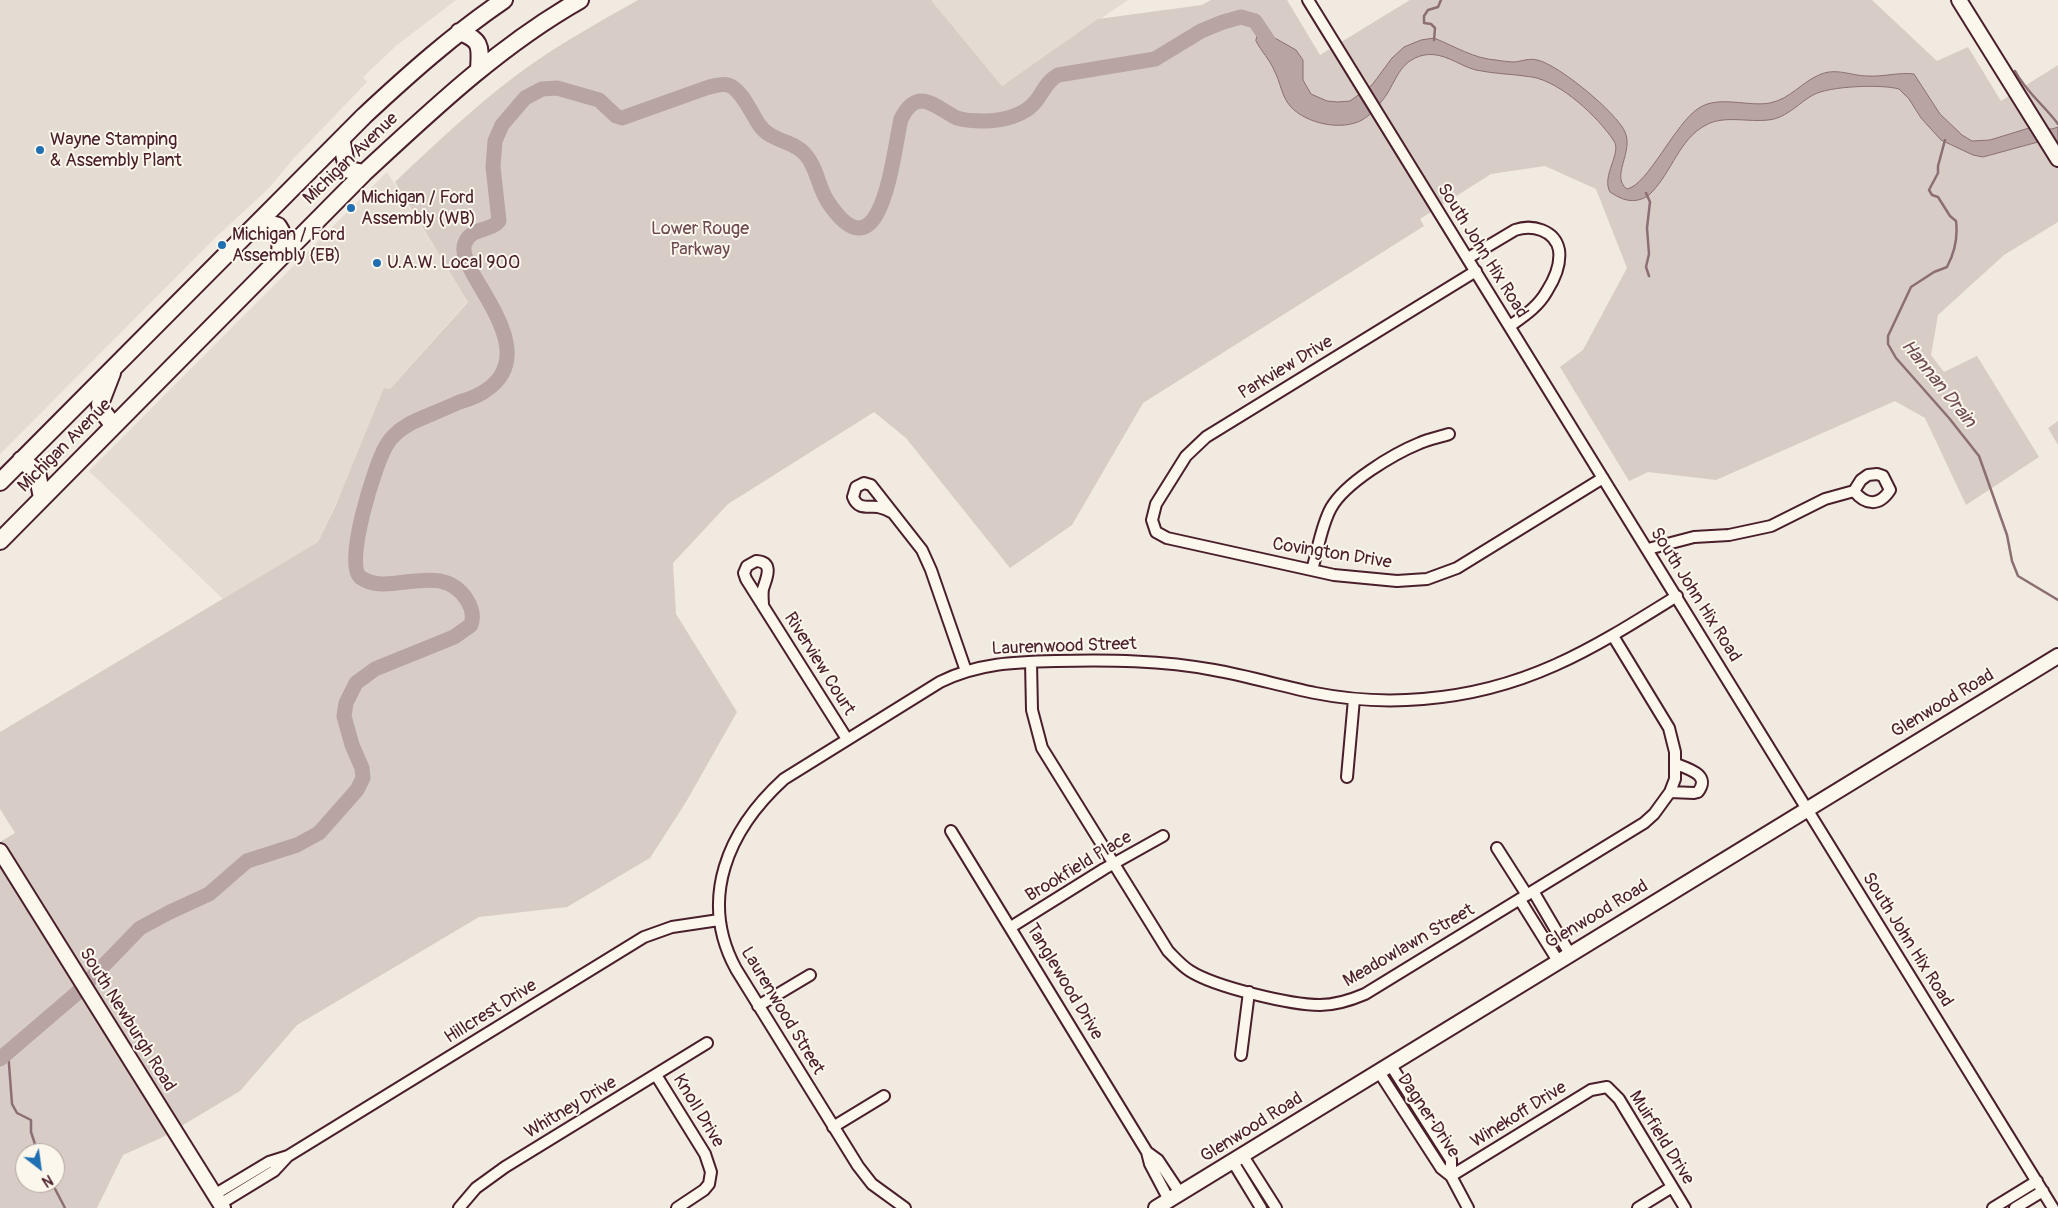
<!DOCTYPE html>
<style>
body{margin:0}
#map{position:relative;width:2058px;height:1208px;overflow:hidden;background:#f0eae0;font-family:Pangolin,sans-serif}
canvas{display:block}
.north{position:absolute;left:15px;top:1143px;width:50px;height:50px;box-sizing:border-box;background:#fbf7ec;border:1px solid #b4a19f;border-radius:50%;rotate:150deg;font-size:14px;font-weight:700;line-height:20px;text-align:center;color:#4a1f2b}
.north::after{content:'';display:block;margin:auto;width:18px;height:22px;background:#1f6fb2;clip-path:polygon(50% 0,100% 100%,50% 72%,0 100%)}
</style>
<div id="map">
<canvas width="2058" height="1208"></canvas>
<div class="north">N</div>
</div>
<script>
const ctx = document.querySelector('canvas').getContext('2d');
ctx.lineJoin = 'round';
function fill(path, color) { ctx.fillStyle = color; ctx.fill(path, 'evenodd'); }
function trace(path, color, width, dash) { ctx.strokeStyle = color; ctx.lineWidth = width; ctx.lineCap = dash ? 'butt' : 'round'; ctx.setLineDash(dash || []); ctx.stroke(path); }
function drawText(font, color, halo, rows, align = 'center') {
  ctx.font = font + ' Pangolin,sans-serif'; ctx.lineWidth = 4; ctx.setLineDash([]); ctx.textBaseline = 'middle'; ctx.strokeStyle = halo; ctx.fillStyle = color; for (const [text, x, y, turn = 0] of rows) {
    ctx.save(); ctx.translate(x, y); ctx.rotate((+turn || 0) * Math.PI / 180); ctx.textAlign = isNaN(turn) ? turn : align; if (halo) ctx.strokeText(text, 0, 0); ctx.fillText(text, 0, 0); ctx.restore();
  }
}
fill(new Path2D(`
 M0 0H456L397 45 363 77 367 82 294 158 269 188 215 238 0 454Z
 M931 0H1128L1002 86Z
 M387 172 468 301 390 389 318 542 223 599 89 471Z`), '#e4dbd2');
fill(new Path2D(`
 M638 0H931L1002 86 1098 19 1202 5 1211 0H1287L1320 55 1410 0H1872L1937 61 1968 47 2001 101 2058 65V222L2004 255 1938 315 1931 355 1944 372 1977 356 2039 457 1966 505 1925 418 1895 401 1716 480 1648 472 1629 481 1560 367 1583 350 1627 268 1596 189 1545 166 1491 174 1420 219 1424 226 1143 403 1072 525 1010 568 906 438 874 412 728 504 673 563 676 614 737 712 686 802 650 858 567 907 479 917 297 1025 240 1091 163 1137 123 1155 97 1208H0V842L15 833 0 809V732L318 542 336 505 384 388 390 389 468 302 395 182C434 145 474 107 518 74 556 46 597 23 638 0ZM25 1153H55V1183H25Z
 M2058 421V445L2048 428Z`), '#d8ccc6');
const water = new Path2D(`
 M1259 29 1296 50 1303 60V80L1311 94 1327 101 1338 102 1350 101 1372 85 1392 58 1404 47 1421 40 1434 38C1454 46 1475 59 1496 60 1502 61 1509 62 1515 62 1522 61 1530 58 1537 60 1558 64 1617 113 1625 132 1634 152 1610 177 1627 189 1648 185 1675 123 1699 108 1719 95 1748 107 1770 103 1790 99 1802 82 1819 75 1836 67 1851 76 1868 76 1883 77 1899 72 1914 74L1940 114 1962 135 1972 141 1990 140 2029 128 2052 129 2058 127V141L2038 142 1983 157 1973 155 1941 140 1921 118 1909 99 1899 89C1881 84 1829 86 1813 95 1799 103 1789 115 1774 119 1752 124 1726 114 1706 125 1679 139 1672 172 1651 193 1646 199 1635 202 1627 200 1621 199 1615 195 1610 192 1601 176 1622 153 1614 141 1598 117 1561 82 1532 77 1514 74 1494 74 1476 70 1456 65 1439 47 1415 58 1396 67 1394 88 1381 102 1376 109 1369 116 1362 120 1342 131 1307 124 1291 107 1281 96 1281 83 1274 70 1270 60 1261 51 1256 41Z`);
fill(water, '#b8a4a2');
trace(water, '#8c6f72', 1);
trace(new Path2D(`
 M1434 40 1435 28 1431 24 1424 23V16L1428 10 1438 7 1441 0
 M2015 71C2026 92 2044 105 2058 124
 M1945 140 1938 166V173L1929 190 1932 195 1938 197 1950 216 1956 221C1958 237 1955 252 1947 267L1934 272 1911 287 1888 336V344L1896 358 1949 418 1979 456 2007 535 2012 561 2018 576 2058 600
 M1646 193 1650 202 1647 228 1649 254 1646 267 1649 276
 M8 1051 12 1104 17 1113 31 1120V1132L38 1153
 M52 1183 65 1208`), '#8c6f72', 2.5);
trace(new Path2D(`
 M0 1059 77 993 140 928 170 912 209 894 247 861 297 845 319 833 357 790 363 778 362 768 352 745 344 716 346 703 356 683 375 669 454 637 471 625C474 616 472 608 467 600 441 558 388 599 360 577 344 564 375 464 386 446 392 435 401 429 411 423 426 416 442 410 457 403 466 400 477 397 485 391 533 360 491 307 472 272 468 264 461 252 465 243 471 227 490 232 499 221L493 167 495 141 502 125 525 98 542 89 557 88 599 100 616 116 622 118 709 87C715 86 722 83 728 85 742 89 752 115 760 126 772 142 793 140 805 154 817 167 818 187 828 202 882 283 893 152 901 119 918 84 937 109 957 118 965 121 975 121 984 121 1001 121 1025 116 1036 101 1043 92 1047 81 1058 75L1155 59 1201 31 1223 22 1241 17 1255 21 1271 45`), '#b8a4a2', 15);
const street = new Path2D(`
 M1308 0 2053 1208
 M1468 258 1515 230C1532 224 1555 230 1559 250 1561 264 1554 280 1547 291 1538 307 1524 316 1510 326
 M1476 271 1206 437 1186 456 1156 504 1152 520 1156 532 1167 538 1334 575 1397 581 1427 579 1457 568 1603 478
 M893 513C888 510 883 508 878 507 867 506 858 510 853 497L856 487 864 483 871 485 922 550 931 570 966 671
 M1648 549 1694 537 1729 535 1771 526 1825 499 1854 491 1861 480 1868 475 1877 474 1883 476 1890 490C1879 507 1865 505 1854 491
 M1312 570C1318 550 1321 526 1331 508 1345 483 1393 454 1420 443 1429 439 1440 437 1449 434
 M763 606C763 600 762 595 763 589 766 579 775 562 756 561L747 566 744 573 746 579 847 739
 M1031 662 1032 710 1042 748 1168 951C1175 958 1182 966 1190 971 1215 987 1291 1005 1320 1005 1336 1005 1351 1000 1365 994L1644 823 1654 814 1670 792 1675 779V752L1669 728 1613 636
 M1347 777 1354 699
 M1670 792 1694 793 1698 792C1711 775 1689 769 1676 764
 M951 831 1147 1152 1150 1164 1169 1200
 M1497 848 1527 895
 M1533 891 1570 954
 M1520 900 1558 961
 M1011 927 1104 869 1163 836
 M758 1006 810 975
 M1241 1055 1249 992
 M1390 1064 1451 1160V1176L1468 1208
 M1379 1072 1441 1168 1451 1176
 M656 1075 705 1154 711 1172 709 1184 704 1190 677 1208
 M833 1127 884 1096
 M1147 1152 1158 1160 1180 1193
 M1243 1156 1276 1208
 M1233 1162 1261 1208
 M1451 1176 1591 1090 1607 1087 1619 1099 1685 1208
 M214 1195 269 1162 288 1156 644 937 672 927 719 920
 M220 1204 274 1171 287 1157
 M459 1208 476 1188 505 1167 707 1043
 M905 1208 872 1184 858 1166 736 969C698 899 728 830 784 779L940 682C978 663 1015 662 1056 661 1109 660 1161 660 1214 670 1248 676 1281 686 1315 693 1350 700 1387 702 1423 699 1526 691 1592 649 1677 596
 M1638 1208 1672 1187
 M1993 1208 2037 1181
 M2015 1208 2043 1191`);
const secondary = new Path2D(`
 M1959 0 2058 159
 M0 851 223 1208
 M1156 1208 2058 656`);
const primary = new Path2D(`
 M459 32C483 40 480 48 479 70
 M341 139C344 148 344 163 349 170L364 173
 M261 221 278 226 281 231 280 257
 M112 373 100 404 101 409 113 425
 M21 460 37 472 42 498
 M0 482 364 116C409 74 454 34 504 0
 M0 541 364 173C432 110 499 46 580 0`);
trace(street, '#4a1f2b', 14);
trace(secondary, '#4a1f2b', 18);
trace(primary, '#4a1f2b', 20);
trace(street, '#fbf7ec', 10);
trace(secondary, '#fbf7ec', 14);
trace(primary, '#fbf7ec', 16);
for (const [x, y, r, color] of [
 [40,150,5,"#1f6fb2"],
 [351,208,5,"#1f6fb2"],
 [222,245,5,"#1f6fb2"],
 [377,263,5,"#1f6fb2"]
]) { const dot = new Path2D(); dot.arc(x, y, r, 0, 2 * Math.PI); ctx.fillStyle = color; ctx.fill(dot); trace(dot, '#fbf7ec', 2); }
drawText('18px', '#4a1f2b', '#fbf7ec', [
 ["Wayne Stamping",50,140],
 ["& Assembly Plant",50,161],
 ["Michigan / Ford",361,198],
 ["Assembly (WB)",361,219],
 ["Michigan / Ford",232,235],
 ["Assembly (EB)",232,256],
 ["U.A.W. Local 900",387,263]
], 'left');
drawText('18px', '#4a1f2b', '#fbf7ec', [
 ["Michigan Avenue",351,159,-44],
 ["South John Hix Road",1482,251,58],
 ["Parkview Drive",1286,368,-31],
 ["Michigan Avenue",65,446,-45],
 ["Covington Drive",1332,554,9],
 ["South John Hix Road",1695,595,58],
 ["Laurenwood Street",1064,647,-2],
 ["Riverview Court",819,664,58],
 ["Glenwood Road",1943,704,-31],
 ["Brookfield Place",1079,867,-31],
 ["Glenwood Road",1597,915,-31],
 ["South John Hix Road",1907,940,58],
 ["Meadowlawn Street",1409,946,-30],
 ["Tanglewood Drive",1064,982,59],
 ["Laurenwood Street",782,1011,59],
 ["Hillcrest Drive",491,1012,-32],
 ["South Newburgh Road",127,1020,58],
 ["Whitney Drive",571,1108,-31],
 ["Knoll Drive",698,1111,59],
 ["Winekoff Drive",1519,1115,-32],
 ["Dagner Drive",1428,1116,56],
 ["Glenwood Road",1252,1128,-32],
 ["Muirfield Drive",1661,1138,58]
]);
drawText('18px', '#6e4a52', '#fbf7ec', [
 ["Lower Rouge",700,229],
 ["Parkway",700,250]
]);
drawText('italic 19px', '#704e55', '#fbf7ec', [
 ["Hannan Drain",1938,384,51]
]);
</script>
